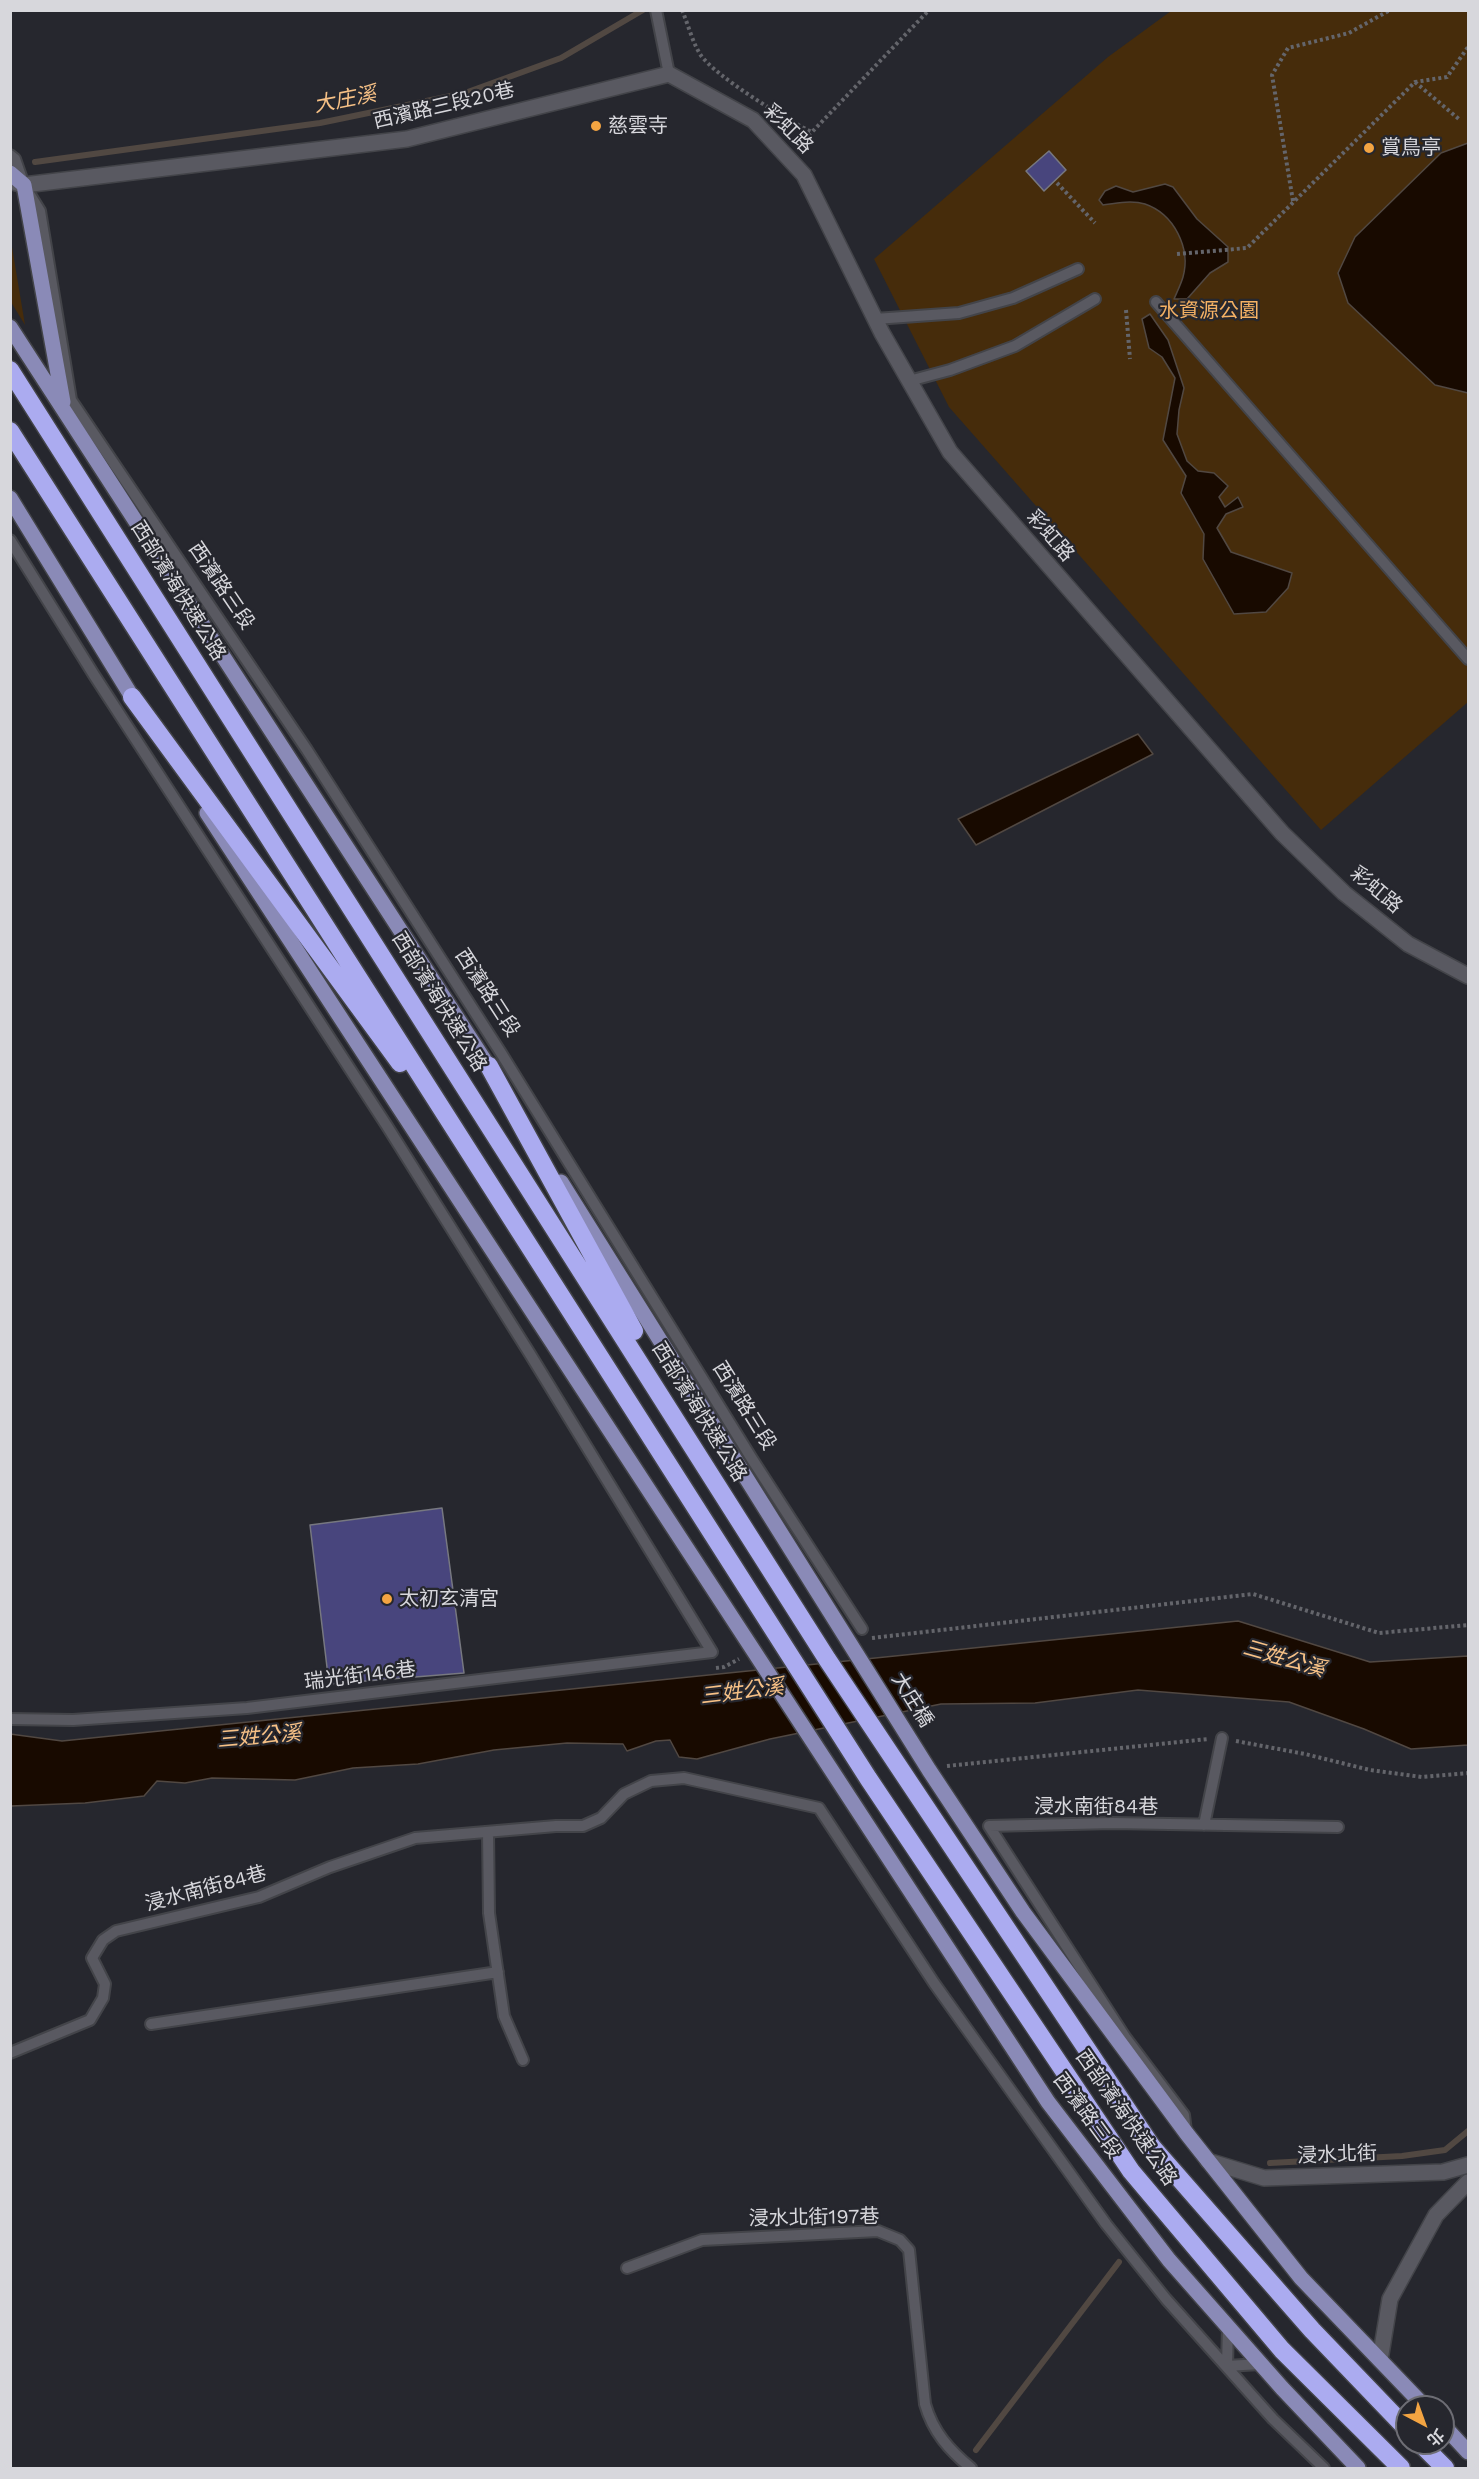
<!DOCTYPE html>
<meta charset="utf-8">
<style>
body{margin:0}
#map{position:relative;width:1479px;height:2479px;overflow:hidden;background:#26272e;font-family:"Work Sans","Noto Sans TC",sans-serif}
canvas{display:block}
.frame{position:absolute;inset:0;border:12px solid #d7d7dc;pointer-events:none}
.north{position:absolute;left:1395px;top:2395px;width:60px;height:60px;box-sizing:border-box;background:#26272e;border:2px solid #6d6d74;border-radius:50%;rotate:139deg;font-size:16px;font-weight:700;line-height:24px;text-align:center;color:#d7d7dc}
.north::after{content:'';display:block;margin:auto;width:21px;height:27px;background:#f3a442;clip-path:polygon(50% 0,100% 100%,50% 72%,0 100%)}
</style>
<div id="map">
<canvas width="1479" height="2479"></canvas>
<div class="frame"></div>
<div class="north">北</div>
</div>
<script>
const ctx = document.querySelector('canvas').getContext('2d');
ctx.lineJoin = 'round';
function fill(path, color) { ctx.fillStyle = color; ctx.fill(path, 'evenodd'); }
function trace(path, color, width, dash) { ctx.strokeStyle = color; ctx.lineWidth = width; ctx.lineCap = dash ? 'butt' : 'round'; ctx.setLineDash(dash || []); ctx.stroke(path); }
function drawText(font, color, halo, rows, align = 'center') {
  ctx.font = font + ' "Work Sans","Noto Sans TC",sans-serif'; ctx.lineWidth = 4.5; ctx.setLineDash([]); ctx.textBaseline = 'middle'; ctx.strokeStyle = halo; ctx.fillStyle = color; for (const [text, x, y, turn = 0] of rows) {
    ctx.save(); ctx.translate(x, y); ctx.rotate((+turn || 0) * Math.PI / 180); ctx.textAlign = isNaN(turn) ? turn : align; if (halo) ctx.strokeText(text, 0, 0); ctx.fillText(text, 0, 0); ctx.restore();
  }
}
fill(new Path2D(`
 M1171 11H1468V702L1321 830 949 407 874 259 1108 57Z
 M10 241H11L25 325 11 302Z`), '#462c0b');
const water = new Path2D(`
 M1468 143V393L1435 385 1348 303 1338 273 1355 237 1441 153Z
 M1165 184 1173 187 1197 219 1228 247V262L1210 273 1187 299H1174C1177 292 1181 284 1183 277 1191 248 1174 214 1145 204 1132 200 1116 203 1103 205L1099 200 1105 191 1116 186 1133 192Z
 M1150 314 1168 340 1184 388 1179 410 1177 434 1187 461 1198 471 1214 473 1228 486 1219 497 1225 507 1238 497 1243 507 1226 514 1217 528 1231 552 1292 573 1288 588 1266 612 1234 614 1203 559 1204 534 1181 493 1186 476 1163 440 1175 378 1162 357 1149 348 1142 319Z
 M1138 734 1153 754 976 845 958 819Z
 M1238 1621 1370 1662 1468 1656V1745L1411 1749 1364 1729 1289 1702 1138 1690 1035 1703 941 1704 770 1739 697 1759 679 1757 670 1740 656 1741 627 1751 623 1744 567 1743 494 1750 418 1764 353 1768 295 1780 212 1778 185 1783 157 1781 144 1796 85 1803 11 1806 10 1734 62 1741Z`);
fill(water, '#180a00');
trace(water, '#514842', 1.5);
trace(new Path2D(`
 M35 162 320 123 465 93 561 58 643 10
 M1270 2163 1402 2156 1445 2150 1468 2131
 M976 2450 1119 2262`), '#514842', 6);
const building = new Path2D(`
 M1049 151 1066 170 1044 191 1026 171Z
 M442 1508 464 1673 329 1684 310 1525Z`);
fill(building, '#48457d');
trace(building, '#777880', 1.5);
const lane = new Path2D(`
 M656 10 669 74
 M10 155 15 159 24 185 40 211 71 400 307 750 501 1053 752 1459 862 1629
 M1156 302 1468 659
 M875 319 959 313 1013 298 1078 269
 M909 381 950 370 1015 346 1095 299
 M10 540 94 675 387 1126 530 1354 712 1652 247 1708 73 1720 10 1719
 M1204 1825 1222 1738
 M989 1826 1125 2037 1184 2115 1186 2131
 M989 1826 1113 1823 1338 1827
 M488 1832 489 1913 504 2016 523 2060
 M151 2024 498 1972
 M10 2053 90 2020 103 1998 105 1984 92 1958 103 1940 116 1931 259 1897 330 1867 415 1838 556 1826H583L601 1818 624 1794 651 1781 684 1778 819 1808 934 1983 1106 2224 1166 2299 1273 2419 1324 2468
 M627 2268 702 2240 878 2231 900 2240 909 2250 925 2404C933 2432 949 2450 971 2468
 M1228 2327 1227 2366 1260 2364`);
const street = new Path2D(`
 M1208 2161 1264 2178 1443 2172 1468 2165
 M1380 2360 1390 2299 1436 2215 1468 2182`);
const secondary = new Path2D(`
 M13 182 24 185 407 139 669 74 753 120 804 175 882 333 950 452 1282 833 1344 893 1408 944 1468 976`);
const primary = new Path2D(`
 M10 173 24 185 63 402
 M10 327 494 1075
 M10 498 137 705
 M207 813 1048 2102 1169 2260 1282 2388 1358 2468
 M561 1182 929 1770 1023 1912 1187 2134 1301 2278 1425 2407
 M1443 2425 1468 2452`);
const highway = new Path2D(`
 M10 370 827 1659 1152 2147 1312 2330 1407 2429
 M10 431 868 1778 1131 2171 1282 2350 1401 2468
 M132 697 400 1063
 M489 1066 634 1331
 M1420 2443 1445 2468`);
trace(lane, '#434449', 14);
trace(street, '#434449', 18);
trace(secondary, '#434449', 18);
trace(primary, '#434449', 18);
trace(highway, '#434449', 21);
trace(new Path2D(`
 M682 10C688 24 692 41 700 54 713 75 788 121 812 132L929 10
 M1415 82 1460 120
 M800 144 812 132
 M1057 183 1095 223
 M1293 201 1272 75 1288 48 1349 33 1390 10
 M1177 254 1247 248 1415 82 1447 77 1468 47
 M1126 310 1130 359
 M872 1638 1253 1594 1379 1633 1468 1625
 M716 1668 724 1667 739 1659
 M1236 1741 1305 1754 1370 1770 1422 1777 1468 1773
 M947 1766 1208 1739`), '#64656b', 4, [3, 3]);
trace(lane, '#595961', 10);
trace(street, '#595961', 15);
trace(secondary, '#595961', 15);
trace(primary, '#8a8ab7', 15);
trace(highway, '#ababf0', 18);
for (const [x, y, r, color] of [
 [596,126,6,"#f3a442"],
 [1369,148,6,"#f3a442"],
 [387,1599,6,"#f3a442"]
]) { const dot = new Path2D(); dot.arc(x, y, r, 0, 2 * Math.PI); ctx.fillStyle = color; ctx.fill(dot); trace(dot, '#26272e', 2); }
drawText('20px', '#d7d7dc', '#26272e', [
 ["西濱路三段20巷",444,106,-13],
 ["彩虹路",788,129,45],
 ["彩虹路",1050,536,49],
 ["西濱路三段",221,586,56],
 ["西部濱海快速公路",178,591,58],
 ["彩虹路",1376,890,40],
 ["西濱路三段",487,993,57],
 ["西部濱海快速公路",439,1002,58],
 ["西濱路三段",744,1406,58],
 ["西部濱海快速公路",699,1412,58],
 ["瑞光街146巷",360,1676,-7],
 ["大庄橋",912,1700,58],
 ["浸水南街84巷",1096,1807],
 ["浸水南街84巷",206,1889,-15],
 ["西濱路三段",1087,2116,54],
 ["西部濱海快速公路",1126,2118,55],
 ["浸水北街",1337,2155,-2],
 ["浸水北街197巷",814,2218,-1]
]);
drawText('20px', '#d7d7dc', '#26272e', [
 ["慈雲寺",608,126],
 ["賞鳥亭",1381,148],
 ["太初玄清宮",399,1599]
], 'left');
drawText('20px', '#f4b164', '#26272e', [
 ["水資源公園",1209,311]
]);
drawText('italic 21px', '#f7c186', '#26272e', [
 ["大庄溪",345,100,-11],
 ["三姓公溪",1284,1659,16],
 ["三姓公溪",742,1692,-7],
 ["三姓公溪",259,1737,-5]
]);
</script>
